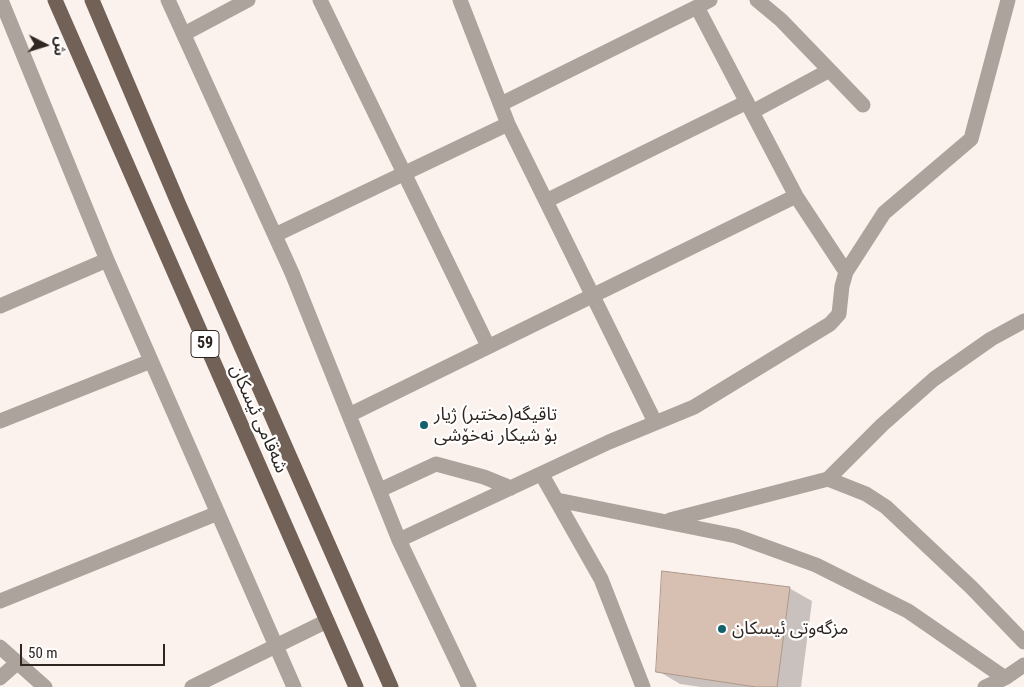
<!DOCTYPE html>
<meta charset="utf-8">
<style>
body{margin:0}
#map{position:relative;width:1024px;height:687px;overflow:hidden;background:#fcf2ed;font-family:"Roboto Condensed","Noto Sans Arabic",sans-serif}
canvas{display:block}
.north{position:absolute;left:20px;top:20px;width:50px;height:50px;-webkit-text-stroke:4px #fff;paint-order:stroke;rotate:95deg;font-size:14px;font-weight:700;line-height:20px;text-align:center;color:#2f2621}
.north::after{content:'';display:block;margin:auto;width:18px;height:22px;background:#2f2621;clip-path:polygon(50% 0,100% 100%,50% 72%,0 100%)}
.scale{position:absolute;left:20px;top:644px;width:145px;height:22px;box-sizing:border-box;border:2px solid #2f2621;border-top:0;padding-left:6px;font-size:15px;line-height:18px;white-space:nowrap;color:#2f2621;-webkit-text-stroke:4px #fff;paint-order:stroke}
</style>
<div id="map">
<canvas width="1024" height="687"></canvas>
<div class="north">ش</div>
<div class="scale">50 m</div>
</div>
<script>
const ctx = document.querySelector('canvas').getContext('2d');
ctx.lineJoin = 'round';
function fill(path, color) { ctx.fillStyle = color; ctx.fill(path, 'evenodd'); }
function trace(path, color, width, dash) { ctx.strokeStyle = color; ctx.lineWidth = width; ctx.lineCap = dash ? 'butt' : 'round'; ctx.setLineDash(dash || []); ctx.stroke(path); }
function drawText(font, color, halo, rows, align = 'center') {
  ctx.font = font + ' "Roboto Condensed","Noto Sans Arabic",sans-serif'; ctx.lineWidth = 4.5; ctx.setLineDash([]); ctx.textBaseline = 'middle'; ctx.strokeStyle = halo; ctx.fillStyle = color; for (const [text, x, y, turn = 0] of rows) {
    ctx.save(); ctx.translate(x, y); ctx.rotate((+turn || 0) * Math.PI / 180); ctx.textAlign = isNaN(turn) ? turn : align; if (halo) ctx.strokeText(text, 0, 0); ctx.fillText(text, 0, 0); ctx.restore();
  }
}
fill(new Path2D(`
 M789 588 812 601 801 687H701L680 684 658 671Z`), '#0003');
const building = new Path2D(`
 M662 571 790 587 777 687H756L656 672Z`);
fill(building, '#d7c0b1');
trace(building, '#ae988a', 1);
trace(new Path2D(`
 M1 0 107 260 294 687
 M168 0 292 273 399 540 469 687
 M320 0 488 346
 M460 0 508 124 655 422
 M757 0 781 20 863 105
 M184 34 248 0
 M501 104 697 7
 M752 112 828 71
 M546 201 747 102
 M275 235 508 124
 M846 272 884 213 971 139 1008 0
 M0 306 107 260
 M349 415 796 196
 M0 421 151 361
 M542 475 601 579 643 687
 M828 479 866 494 886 507 972 588 1024 642
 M380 490 436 464 484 477 511 488
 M557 500 736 536 816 565 908 611 1005 678
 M670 520 828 479 882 425 934 379 991 339 1024 321
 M399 540 609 442 694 407 830 324 839 314 842 286 846 272 796 196 697 7 710 0
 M0 601 218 513
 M0 647 45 687
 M0 678 17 663
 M192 687 327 621
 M985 687 1005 678 1024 665`), '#ada39d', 15);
trace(new Path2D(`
 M55 0 356 687
 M92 0 179 205 391 687`), '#726156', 15);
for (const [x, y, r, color] of [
 [424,425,5,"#13616c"],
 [722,629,5,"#13616c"]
]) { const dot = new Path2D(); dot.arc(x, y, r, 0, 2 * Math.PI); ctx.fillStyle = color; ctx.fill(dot); trace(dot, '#fff', 2); }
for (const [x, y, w] of [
 [205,344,28]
]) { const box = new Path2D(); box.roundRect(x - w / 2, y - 13.5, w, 27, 4); ctx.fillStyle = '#fff'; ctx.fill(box); trace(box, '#2f2621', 1); }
drawText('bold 16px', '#2f2621', null, [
 ["59",205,344]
]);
drawText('18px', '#2f2621', '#fff', [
 ["تاقیگە(مختبر) ژیار",434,415],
 ["بۆ شیکار نەخۆشی",434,436],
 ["مزگەوتی ئیسکان",732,629]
], 'left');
drawText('18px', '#2f2621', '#fff', [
 ["شەقامی ئیسکان",258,419,66]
]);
</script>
